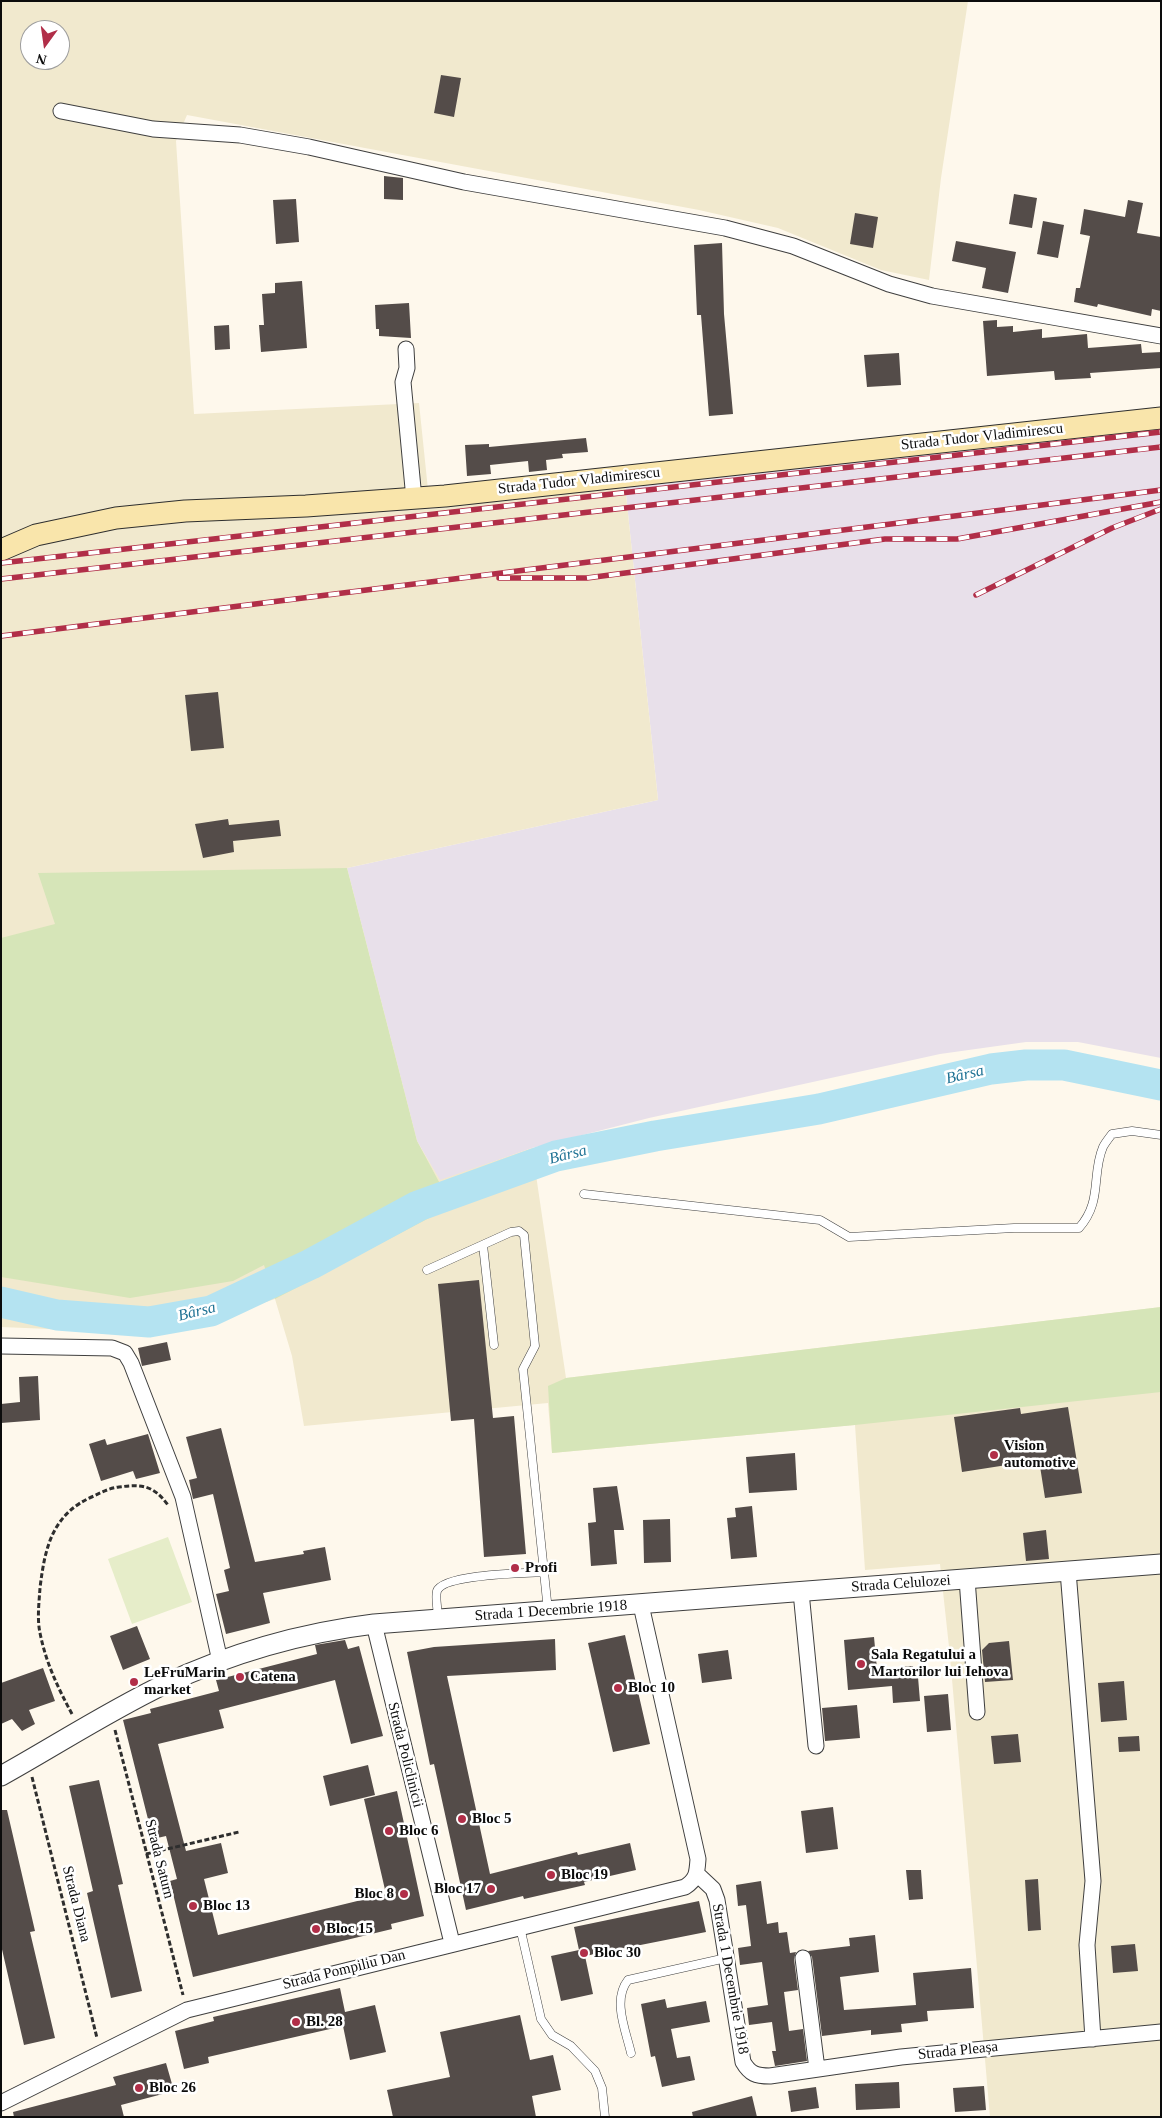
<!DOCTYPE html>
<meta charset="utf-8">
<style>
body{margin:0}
#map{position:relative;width:1162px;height:2118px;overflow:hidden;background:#fef8ec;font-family:"Times New Roman",serif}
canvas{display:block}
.frame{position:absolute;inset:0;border:2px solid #0c0c0c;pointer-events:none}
.north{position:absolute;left:20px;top:20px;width:50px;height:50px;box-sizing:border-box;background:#fff;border:1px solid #9e9e9e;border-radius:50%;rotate:194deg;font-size:14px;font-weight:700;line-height:20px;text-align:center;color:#0c0c0c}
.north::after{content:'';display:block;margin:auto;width:18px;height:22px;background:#b12e48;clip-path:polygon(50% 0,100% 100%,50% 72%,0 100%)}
</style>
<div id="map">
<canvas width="1162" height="2118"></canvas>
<div class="frame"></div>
<div class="north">N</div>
</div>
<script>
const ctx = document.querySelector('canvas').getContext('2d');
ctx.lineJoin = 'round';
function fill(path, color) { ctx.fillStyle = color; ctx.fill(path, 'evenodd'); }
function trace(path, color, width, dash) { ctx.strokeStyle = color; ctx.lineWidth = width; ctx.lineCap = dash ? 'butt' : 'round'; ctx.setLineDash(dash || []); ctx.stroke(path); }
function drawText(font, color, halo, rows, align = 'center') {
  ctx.font = font + ' "Times New Roman",serif'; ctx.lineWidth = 5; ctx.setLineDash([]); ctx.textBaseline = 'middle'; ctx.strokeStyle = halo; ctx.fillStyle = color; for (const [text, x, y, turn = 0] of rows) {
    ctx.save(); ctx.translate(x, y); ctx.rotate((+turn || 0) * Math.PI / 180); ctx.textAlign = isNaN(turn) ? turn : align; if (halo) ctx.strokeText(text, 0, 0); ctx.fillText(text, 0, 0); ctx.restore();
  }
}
fill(new Path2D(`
 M1161 425V1058L1078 1042H1026L940 1054 649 1118 532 1148 440 1181 417 1141 347 868 658 800 625 485Z`), '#e8e0ea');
fill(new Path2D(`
 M1 1H968L941 178 929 280 881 270 778 228 699 210 187 115 176 141 194 414 419 403 430 509 625 485 658 800 347 868 417 1141 440 1180 532 1148 566 1378 1161 1307V2117H990L950 1656 940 1564 865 1570 855 1425 552 1453 548 1403 304 1426 292 1356 275 1299 221 1317 176 1326 122 1332 1 1327ZM30 30H60V60H30Z`), '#f1e9ce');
fill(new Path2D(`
 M347 868 417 1141 452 1206 275 1299 264 1265 233 1281 130 1298 1 1277V938L55 924 38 873Z
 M1161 1307V1392L855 1425 552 1453 548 1386 566 1378Z`), '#d6e5b8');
fill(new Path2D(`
 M168 1537 192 1602 132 1624 108 1559Z`), '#e6edc9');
trace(new Path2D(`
 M1 1302 57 1315 149 1322 211 1311 311 1264 418 1206 556 1156 655 1136 819 1109 991 1069 1026 1065H1064L1161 1085`), '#b4e3f1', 31);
fill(new Path2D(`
 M441 75 461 78 454 117 434 113Z
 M384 176 403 178V200L384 199Z
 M1014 194 1037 198 1032 228 1009 224Z
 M296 199 299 242 276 244 273 200Z
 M1128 200 1143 203 1137 233 1161 237V311L1152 309 1151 316 1098 304 1097 307 1074 302 1076 288H1080L1090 236 1080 234 1084 209 1125 217Z
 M855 213 878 217 873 248 850 244Z
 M1043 221 1064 225 1058 258 1037 254Z
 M956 241 1016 252 1008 293 982 288 986 268 952 261Z
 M722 243 724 314 733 414 709 416 701 315H697L694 245Z
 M302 281 307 348 261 352 259 325H264L262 294 275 293V283Z
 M409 303 411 338 379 336V329H376L375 305Z
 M997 320V327L1013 326V332L1042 329V338L1087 334 1088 348 1141 344 1142 353 1161 352V368L1090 373 1091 378 1055 380 1054 371 987 376 983 321Z
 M229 325 230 349 215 350 214 326Z
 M899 353 901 385 867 387 864 355Z
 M586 438 588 452 562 454 563 458 546 460 547 470 529 472 528 461 490 465 491 474 467 476 465 445 489 444V447Z
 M218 692 224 748 191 751 185 695Z
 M228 819 229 825 279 820 281 836 233 841 234 852 203 858 195 824Z
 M479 1280 493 1418 514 1416 526 1554 484 1557 474 1419 451 1421 438 1284Z
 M167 1342 171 1360 142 1366 138 1348Z
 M38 1376 40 1420 1 1423V1404L20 1402 19 1377Z
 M1068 1407 1082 1493 1045 1498 1039 1460 962 1472 954 1417 1020 1408 1021 1414Z
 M221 1428 255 1562 304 1554 303 1551 325 1547 331 1580 263 1593 270 1623 226 1634 216 1594 229 1591 224 1570 230 1568 213 1494 193 1499 189 1480 197 1478 186 1437Z
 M148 1434 160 1473 136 1479 133 1471 101 1481 89 1444 105 1439 107 1445Z
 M795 1453 797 1490 749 1493 746 1457Z
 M617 1486 624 1530H614L617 1564 591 1566 588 1523 596 1522 593 1488Z
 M752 1506 757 1557 731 1559 727 1518 736 1517 735 1508Z
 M670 1519 671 1562 644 1563 643 1520Z
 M1046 1530 1049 1559 1026 1561 1023 1533Z
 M137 1626 150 1659 123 1670 110 1636Z
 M625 1635 650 1744 613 1752 588 1643Z
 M874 1637 877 1669 913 1666 914 1678 918 1677 920 1701 893 1703 892 1686 848 1690 844 1640Z
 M555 1639 556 1670 447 1676 490 1874 577 1852 578 1855 630 1843 636 1870 584 1882 585 1885 524 1899 523 1896 466 1910 434 1764 430 1765 407 1652 434 1647Z
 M345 1640 348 1649 359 1646 383 1736 351 1744 335 1680 219 1710 224 1728 158 1744 186 1851 221 1843 228 1873 204 1879 218 1935 386 1894 364 1799 397 1791 424 1916 391 1924 392 1929 193 1977 170 1881 177 1879 166 1836 153 1839 123 1720 151 1713 150 1709 219 1691 216 1680 317 1654 315 1645Z
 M1009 1641 1013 1680 985 1682 982 1650 989 1643Z
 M728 1650 732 1679 702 1683 698 1654Z
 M43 1668 55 1701 29 1710 35 1724 22 1731 12 1719 1 1724V1683Z
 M1124 1681 1127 1720 1101 1722 1098 1683Z
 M948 1694 951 1730 927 1732 924 1696Z
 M857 1705 860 1738 825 1741 822 1708Z
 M1018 1734 1021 1762 994 1764 991 1736Z
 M1139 1736 1140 1751 1119 1752 1118 1737Z
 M368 1765 375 1795 330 1806 323 1776Z
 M99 1780 123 1884 118 1885 142 1991 111 1998 87 1893 93 1891 69 1786Z
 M833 1807 838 1849 806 1853 801 1811Z
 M1 1810H7L35 1931 30 1932 55 2038 24 2045 1 1945Z
 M906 1870H921L923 1899 909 1900Z
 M1038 1879 1041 1930 1028 1931 1025 1880Z
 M761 1881 767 1924 778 1922 779 1933 787 1932 790 1953 796 1952 794 1959 798 1990 784 1992 789 2031 803 2029 807 2061 775 2066 772 2051H776L772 2022 749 2025 747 2008 768 2005 762 1962 740 1965 738 1948 751 1946 746 1905 738 1906 736 1885Z
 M699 1901 706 1932 585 1956 593 1994 561 2001 551 1956 579 1950 574 1927Z
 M875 1935 879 1972 840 1977 844 2010 916 2005 913 1973 971 1968 974 2008 927 2011 928 2021 901 2024 902 2032 871 2035V2030L822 2036 812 1957 808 1951 850 1946 849 1938Z
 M1135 1944 1138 1971 1113 1973 1111 1946Z
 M340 1988 345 2012 375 2005 386 2052 350 2060 343 2026 208 2057 209 2063 184 2069 175 2031 214 2021 213 2017Z
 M665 1999 667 2008 706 2001 710 2022 671 2029 677 2058 690 2056 695 2080 662 2087 655 2056 651 2057 641 2004Z
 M520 2015 530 2060 553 2055 561 2090 532 2096 536 2117H393L387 2090 450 2077 440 2032Z
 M166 2063 174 2091 121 2105 124 2117H14L13 2112 116 2085 113 2077Z
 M899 2082 900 2108 856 2110 855 2084Z
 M984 2086 986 2110 955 2112 953 2088Z
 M816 2087 819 2108 791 2112 788 2091Z
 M752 2096 757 2117H693L692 2112Z`), '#544c49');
const service = new Path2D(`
 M584 1194 820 1220 849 1237 1014 1228H1079C1103 1201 1091 1175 1103 1147 1105 1143 1109 1138 1112 1134L1132 1131 1161 1135
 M483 1245 494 1345
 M427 1270 511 1232 519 1231 524 1235 535 1346 523 1369 544 1572
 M438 1618C438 1610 435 1598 437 1591 443 1574 526 1573 544 1572L548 1611
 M520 1927 541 2019 552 2035 571 2046 595 2071 602 2088 605 2117
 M631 2053C626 2031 612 2000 628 1980L726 1958`);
const minor = new Path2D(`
 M61 111 153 129 240 135 309 147 464 182 725 228 793 246 889 284 932 296 1161 336
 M406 349 407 368 403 382 414 499
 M1 1346 112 1348 125 1353 131 1363 183 1497 220 1661
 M1068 1571 1093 1881 1087 1945 1093 2039
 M967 1579 977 1712
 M801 1592 816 1746
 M374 1624 452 1943
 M697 1874 713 1889 717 1900 743 2062C750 2074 756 2076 770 2076L901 2057 1161 2032
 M803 1958 817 2069
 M1 2103 187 2010 685 1887C697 1879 697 1873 698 1859L641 1605`);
const tertiary = new Path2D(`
 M1 1776C55 1746 107 1712 163 1685 231 1653 300 1633 374 1624L1161 1564`);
const secondary = new Path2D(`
 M1 550 36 535 116 518 185 511 306 506 445 496 1161 418`);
trace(service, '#3f3f3f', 9);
trace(minor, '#3f3f3f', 17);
trace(tertiary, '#3f3f3f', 21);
trace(secondary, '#2e2e2e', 23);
trace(new Path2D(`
 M72 1714C58 1688 46 1663 40 1633 37 1619 39 1603 40 1588 45 1546 53 1513 94 1496 102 1492 110 1488 119 1487 142 1484 153 1485 168 1505
 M115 1730 183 1995
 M32 1777 97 2038
 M146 1854 239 1832`), '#2e2e2e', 3, [5, 2.5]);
trace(service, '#fff', 8);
trace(minor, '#fff', 15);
trace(tertiary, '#fff', 19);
trace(secondary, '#f9e5ab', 21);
const rail = new Path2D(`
 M1 563 1161 432
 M499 578H587L885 539H957L1161 502
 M1 579 1161 447
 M976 595 1112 528 1161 509
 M1 636 1161 490`);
trace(rail, '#b12e48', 5.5);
trace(rail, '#fff', 4, [11]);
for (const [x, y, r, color] of [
 [994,1455,5,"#b12e48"],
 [515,1568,5,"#b12e48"],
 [861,1664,5,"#b12e48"],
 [240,1677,5,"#b12e48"],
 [134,1682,5,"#b12e48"],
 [618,1688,5,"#b12e48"],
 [462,1819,5,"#b12e48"],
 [389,1831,5,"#b12e48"],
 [551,1875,5,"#b12e48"],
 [491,1889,5,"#b12e48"],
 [404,1894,5,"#b12e48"],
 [193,1906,5,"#b12e48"],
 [316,1929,5,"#b12e48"],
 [584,1953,5,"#b12e48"],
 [296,2022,5,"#b12e48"],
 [139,2088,5,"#b12e48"]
]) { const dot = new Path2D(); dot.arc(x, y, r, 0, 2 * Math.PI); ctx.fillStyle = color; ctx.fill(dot); trace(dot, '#fff', 2); }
drawText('15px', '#0c0c0c', '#fff', [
 ["Strada Tudor Vladimirescu",982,437,-6],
 ["Strada Tudor Vladimirescu",579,481,-6],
 ["Strada Celulozei",901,1584,-4],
 ["Strada 1 Decembrie 1918",551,1611,-4],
 ["Strada Policlinicii",405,1755,76],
 ["Strada Saturn",159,1859,76],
 ["Strada Diana",76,1904,76],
 ["Strada Pompiliu Dan",344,1970,-14],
 ["Strada 1 Decembrie 1918",730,1979,80],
 ["Strada Pleașa",958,2051,-6]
]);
drawText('bold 15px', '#0c0c0c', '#fff', [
 ["Vision",1004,1446],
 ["automotive",1004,1463],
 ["Profi",525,1568],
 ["Sala Regatului a",871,1655],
 ["Martorilor lui Iehova",871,1672],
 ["LeFruMarin",144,1673],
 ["market",144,1690],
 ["Catena",250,1677],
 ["Bloc 10",628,1688],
 ["Bloc 5",472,1819],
 ["Bloc 6",399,1831],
 ["Bloc 19",561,1875],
 ["Bloc 17",481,1889,"right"],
 ["Bloc 8",394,1894,"right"],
 ["Bloc 13",203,1906],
 ["Bloc 15",326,1929],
 ["Bloc 30",594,1953],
 ["Bl. 28",306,2022],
 ["Bloc 26",149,2088]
], 'left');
drawText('italic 16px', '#1f7294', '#fff', [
 ["Bârsa",965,1075,-13],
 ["Bârsa",568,1155,-14],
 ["Bârsa",197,1312,-14]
]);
</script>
